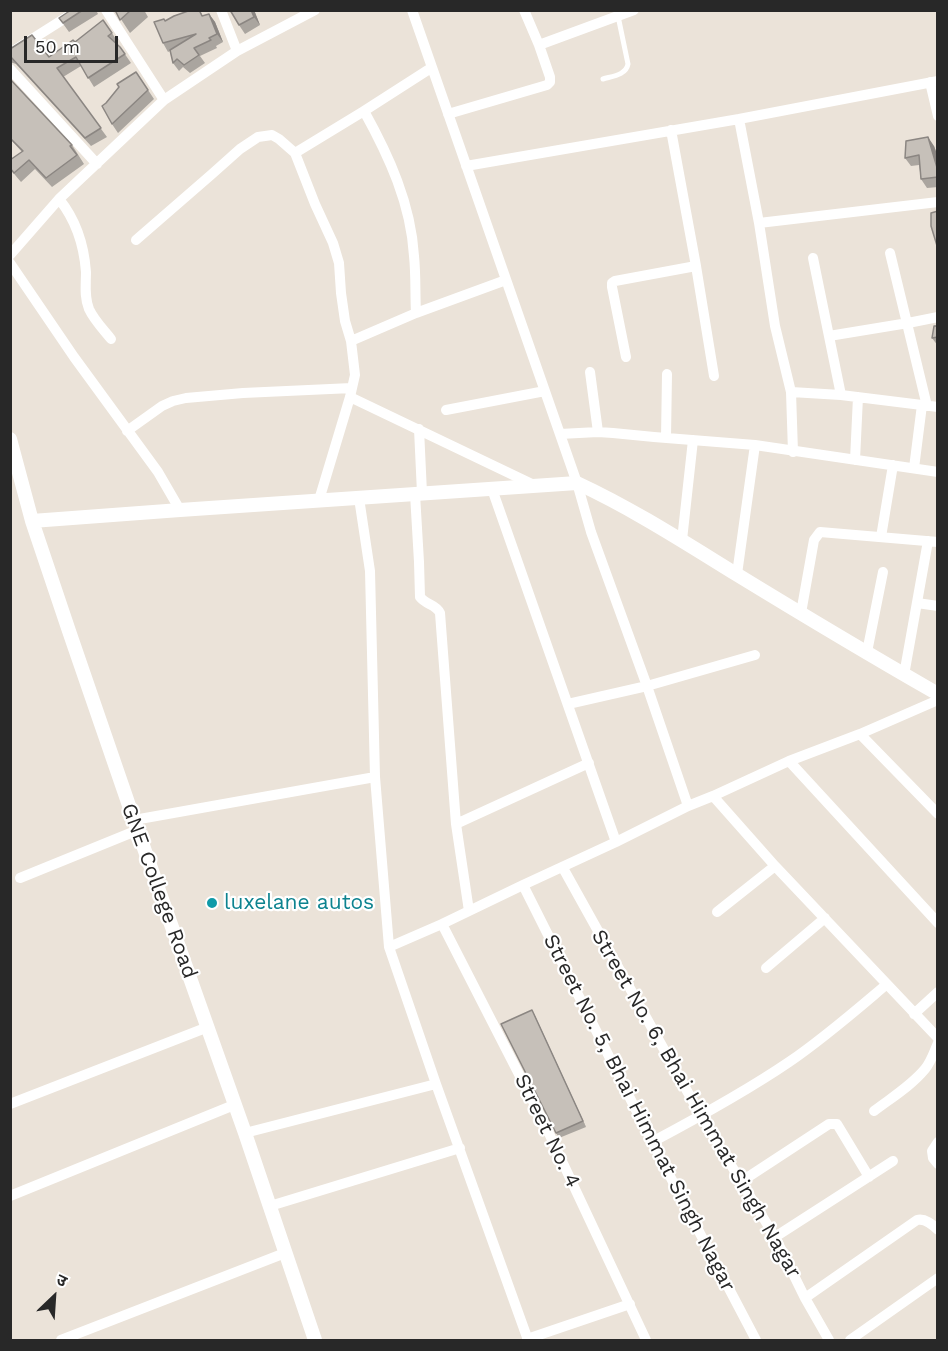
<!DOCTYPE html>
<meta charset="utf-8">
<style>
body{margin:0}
#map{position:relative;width:948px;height:1351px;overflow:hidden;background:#ebe3d9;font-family:"Work Sans","Noto Sans Devanagari",sans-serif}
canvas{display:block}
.frame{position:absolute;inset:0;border:12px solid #282828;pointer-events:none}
.north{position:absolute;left:24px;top:1267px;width:60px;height:60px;-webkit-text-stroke:4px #fff;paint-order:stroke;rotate:25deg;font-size:16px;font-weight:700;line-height:24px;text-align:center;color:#282828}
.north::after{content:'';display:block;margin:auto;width:21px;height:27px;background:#282828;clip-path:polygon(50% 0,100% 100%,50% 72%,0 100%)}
.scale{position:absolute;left:24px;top:36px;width:94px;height:27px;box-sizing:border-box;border:3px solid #282828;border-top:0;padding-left:8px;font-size:18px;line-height:21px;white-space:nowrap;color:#282828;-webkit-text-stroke:4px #fff;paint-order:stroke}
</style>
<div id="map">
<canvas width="948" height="1351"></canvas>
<div class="frame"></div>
<div class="north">उ</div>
<div class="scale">50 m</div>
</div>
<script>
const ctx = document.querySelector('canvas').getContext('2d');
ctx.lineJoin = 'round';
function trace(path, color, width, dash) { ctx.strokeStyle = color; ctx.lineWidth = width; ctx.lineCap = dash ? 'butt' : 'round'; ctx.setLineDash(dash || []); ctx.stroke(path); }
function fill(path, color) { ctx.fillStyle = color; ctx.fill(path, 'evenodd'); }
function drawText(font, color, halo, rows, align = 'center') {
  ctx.font = font + ' "Work Sans",sans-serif'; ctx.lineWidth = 4.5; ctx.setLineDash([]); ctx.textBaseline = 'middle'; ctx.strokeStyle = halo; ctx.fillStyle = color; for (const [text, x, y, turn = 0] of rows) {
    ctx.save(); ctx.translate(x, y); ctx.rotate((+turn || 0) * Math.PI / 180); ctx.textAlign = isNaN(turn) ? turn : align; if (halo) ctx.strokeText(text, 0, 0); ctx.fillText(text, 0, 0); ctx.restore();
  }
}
trace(new Path2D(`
 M603 79C613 76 626 75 628 64L618 16`), '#fff', 5);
trace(new Path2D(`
 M106 10 164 100
 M412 10 577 483 591 532 647 686 688 806
 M539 45 634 10
 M237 51 315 10
 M10 53 78 10
 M10 69 97 164
 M930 82 938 116
 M364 111 431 68
 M448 114 547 85 550 82V77L539 45 524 10
 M739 119 759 223 938 202
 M671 130 696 266
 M295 153 364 111C389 156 411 204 414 256 416 275 415 294 416 313
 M466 166 739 119 938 81
 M59 199C76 220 84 245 86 272 86 284 84 297 89 309 94 320 103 329 111 339
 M759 223 775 326 791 392
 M136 240 212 174 240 149 258 137 272 135 279 139 295 153 315 204 333 243 339 263 341 293 345 321 351 341
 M890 253 927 406
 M10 255 59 199 164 100 237 51 221 10
 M813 258 841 395
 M10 263 74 357 158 472 180 510
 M829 336 908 323 938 317
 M626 357 612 287V283L615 281 696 266 714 376
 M590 372 598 432
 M350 397 534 485
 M446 410 545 391
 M419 429 422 493
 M127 431 162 406 173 401 186 398 243 393 352 388
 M560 434 598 432 613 433 654 437 755 445 938 472
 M666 438 667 374
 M793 452 791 392 841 395 938 407
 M855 460 858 397
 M914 468 922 405
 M492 489 616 842 688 806 713 796 789 761 860 734 938 700
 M415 494 419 562 420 597C426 605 436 604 440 613L456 824 469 911
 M359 498 370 571 375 777 389 947 442 924 523 885 616 842
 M319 500 350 397 355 375 351 341 416 313 506 280
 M881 537 893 465
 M682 540 693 440
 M737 574 755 445
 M917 603 938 606
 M801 613 814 540 820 532 938 542
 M867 652 883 572
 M904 675 928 541
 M568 704 647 686 755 655
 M860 734 938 814
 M789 761 938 923
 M713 796 775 866 938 1038
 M134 820 375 777
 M456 824 589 763
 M563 868 701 1116 775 1237 805 1298 829 1340
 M20 878 138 830
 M523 885 652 1142 756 1340
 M717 912 775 866
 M442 924 546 1127 646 1340
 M389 947 436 1084 528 1340
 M766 968 825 918
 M914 1014 938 992
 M10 1104 208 1027
 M874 1111C891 1098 911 1086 925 1069 931 1062 934 1052 938 1043
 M245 1133 436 1084
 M652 1142C699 1117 745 1092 789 1062 823 1039 855 1011 887 984
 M938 1142 932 1151 933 1158 938 1164
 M742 1181 829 1124H837L869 1177
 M10 1196 234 1105
 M270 1206 460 1148
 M775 1237 893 1161
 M805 1298 917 1220C925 1218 932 1224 938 1230
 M527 1339 630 1304
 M61 1340 285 1253
 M850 1340 938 1278`), '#fff', 10);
trace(new Path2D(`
 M10 439 32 521 69 631 134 820 245 1133 315 1340
 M32 521 180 510 577 483C633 509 684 542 736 574 803 615 870 655 938 694`), '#fff', 14);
fill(new Path2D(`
 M71 10H96L98 14 69 32 59 18Z
 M115 10H144L148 17 130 33Z
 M200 10 203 16 209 14 215 22 223 42 216 46 217 48 200 56 205 63 190 73 183 67 179 71 173 63 170 51 168 52 163 43 165 21Z
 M254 10 260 25 245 34 239 25Z
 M103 20 118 42 116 43 120 47 131 63 94 87 81 66 63 77 107 137 91 146 16 64 10 62V49L49 57 75 42Z
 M136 72 154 99 118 133 112 124 106 103Z
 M10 79 72 145 84 164 52 187 35 169 21 182 10 169V160L22 152 12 141 10 143Z
 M934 146 938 157V187L927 188 921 179 919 165 911 166 905 158Z
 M938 337V346L932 338Z
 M532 1010 535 1016 586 1127 559 1138 556 1133Z`), '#aaa59f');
fill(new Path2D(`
 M251 10H254L260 25 254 17Z
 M209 14 215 22 223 42 217 34Z
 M928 137 934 146 938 157V171Z
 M532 1010 535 1016 586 1127 583 1121Z`), '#8b8682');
const building = new Path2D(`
 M71 10H83L63 23 59 18Z
 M115 10H131L120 20Z
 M191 10H199L202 16 209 14 217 34 209 38 211 40 194 48 199 55 184 65 177 59 173 63 170 50 196 34 163 43 154 22 164 19 165 21 174 16Z
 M230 10H251L254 17 239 25Z
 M103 20 112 33 108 36 120 47 125 54 88 78 76 57 57 68 101 128 85 138 10 56V49L32 35 49 57 73 40 75 42Z
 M136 72 148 90 112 124 102 106 106 103 119 87 117 84Z
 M10 79 72 145 70 146 77 155 46 178 29 160 14 173 10 168V160L23 151 10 138Z
 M928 137 938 171V177L921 179 919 155 905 158 906 141Z
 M938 211V249L931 226V213Z
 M934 326H938V337L932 338Z
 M532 1010 583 1121 556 1133 501 1024Z`);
fill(building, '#c6c0b9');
trace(building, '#8b8682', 1.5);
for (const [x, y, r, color] of [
 [212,903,6,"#0f9aa8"]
]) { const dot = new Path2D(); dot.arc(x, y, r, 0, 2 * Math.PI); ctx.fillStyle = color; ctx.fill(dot); trace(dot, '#fff', 2); }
drawText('21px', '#282828', '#fff', [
 ["GNE College Road",159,891,70],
 ["Street No. 6, Bhai Himmat Singh Nagar",696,1104,60],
 ["Street No. 5, Bhai Himmat Singh Nagar",639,1113,63],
 ["Street No. 4",547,1131,64]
]);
drawText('21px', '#0d838f', '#fff', [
 ["luxelane autos",224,903]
], 'left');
</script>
